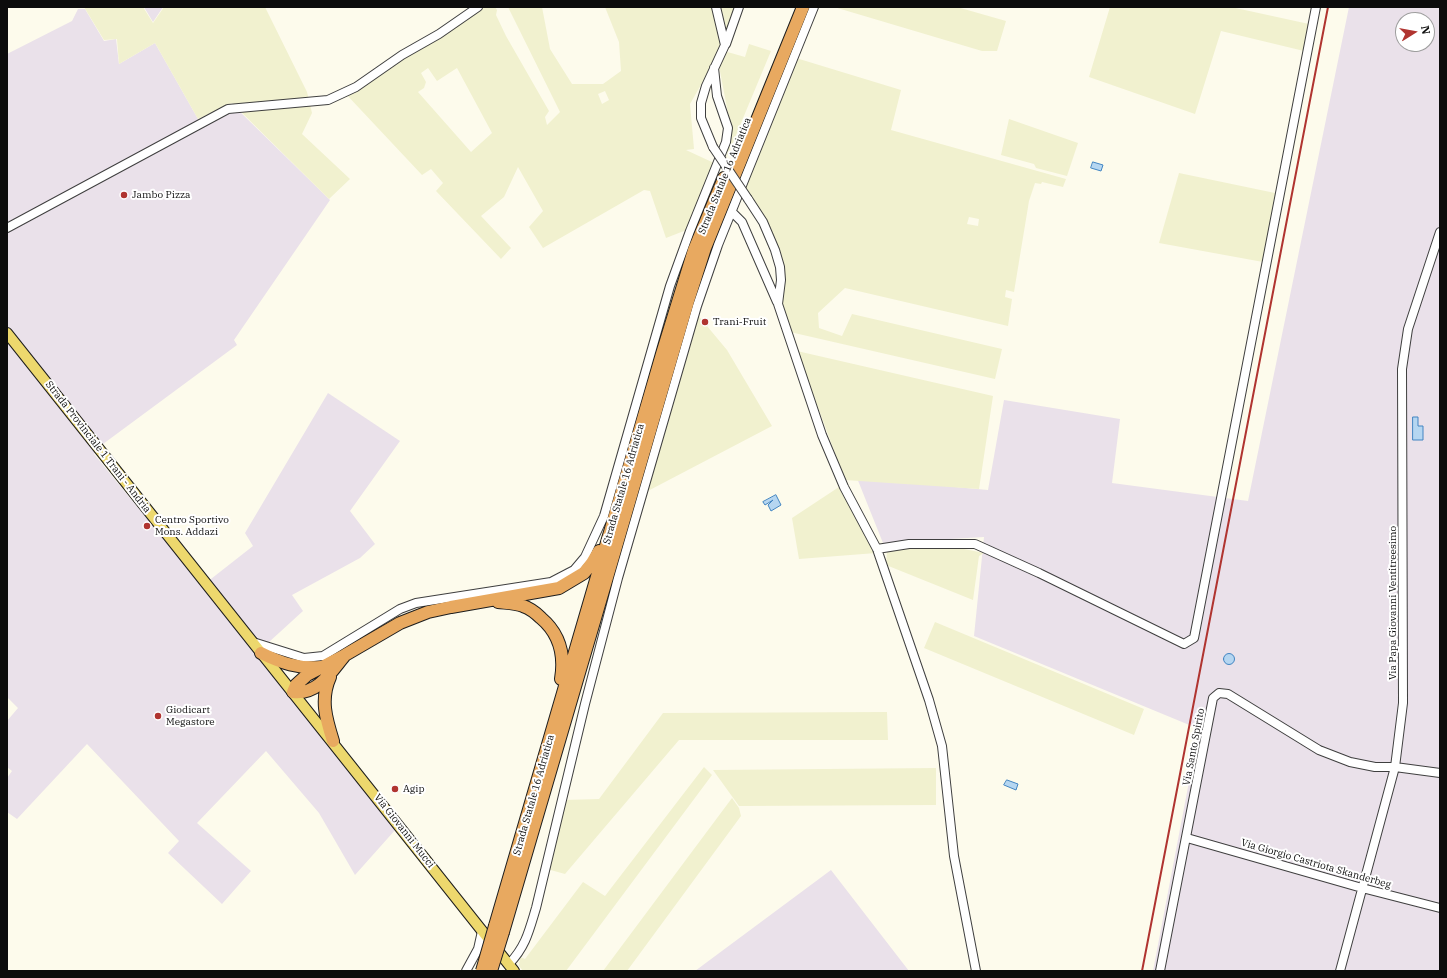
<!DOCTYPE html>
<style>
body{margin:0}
#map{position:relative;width:1447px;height:978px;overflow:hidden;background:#fdfbec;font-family:"IBM Plex Serif",serif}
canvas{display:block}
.frame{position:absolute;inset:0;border:8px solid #0c0c0c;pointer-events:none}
.north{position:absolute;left:1395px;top:12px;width:40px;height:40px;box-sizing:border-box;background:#fff;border:1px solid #9e9e9e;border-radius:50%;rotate:79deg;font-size:11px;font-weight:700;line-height:16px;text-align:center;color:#0c0c0c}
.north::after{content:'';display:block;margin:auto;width:14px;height:18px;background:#b03430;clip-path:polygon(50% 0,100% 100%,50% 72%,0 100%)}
</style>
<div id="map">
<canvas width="1447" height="978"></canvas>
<div class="frame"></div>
<div class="north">N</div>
</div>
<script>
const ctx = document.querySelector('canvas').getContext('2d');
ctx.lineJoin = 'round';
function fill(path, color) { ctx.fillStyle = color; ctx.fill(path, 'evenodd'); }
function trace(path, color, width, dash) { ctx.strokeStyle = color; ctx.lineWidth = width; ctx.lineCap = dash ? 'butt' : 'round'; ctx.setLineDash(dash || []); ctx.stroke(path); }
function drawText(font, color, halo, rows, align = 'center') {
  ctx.font = font + ' "IBM Plex Serif",serif'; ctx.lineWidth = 4; ctx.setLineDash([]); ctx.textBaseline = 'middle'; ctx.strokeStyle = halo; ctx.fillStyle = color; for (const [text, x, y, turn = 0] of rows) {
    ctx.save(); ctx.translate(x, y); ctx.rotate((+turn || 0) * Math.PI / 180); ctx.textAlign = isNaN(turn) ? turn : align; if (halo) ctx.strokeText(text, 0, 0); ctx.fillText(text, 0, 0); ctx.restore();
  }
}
fill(new Path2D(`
 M144 7H163L153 22Z
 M1349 7H1440V971H1153L1199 729 974 636 984 537 883 543 857 478 988 490 1004 400 1120 419 1112 483 1248 501ZM1403 20H1427V44H1403Z
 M78 9H85L104 41 116 39 119 64 155 43 198 119 232 104 330 200 234 340 237 345 103 444 94 454 202 586 253 546 245 533 328 393 400 441 350 511 375 544 360 558 292 595 303 611 257 653 396 829 355 875 319 813 266 751 197 823 251 871 222 904 168 853 179 841 87 744 17 819 7 812V778L12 771 7 767V721L18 708 7 697V54L72 21Z
 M831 870 909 971H695Z`), '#eae1ea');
fill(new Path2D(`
 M84 7H143L153 23 164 7H265L307 92 312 113 302 134 350 179 329 199 232 103 198 119 155 43 119 64 117 39 104 40Z
 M481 7H495L497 10 496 15 506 36 549 111 545 117 547 125 560 112 508 7H542L550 49 572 84H603L621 71 619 42 605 7H713L722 37 718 55 690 104 694 149 686 150 714 163 689 229 666 238 650 191 644 190 543 248 529 227 543 211 518 167 504 197 481 216 511 248 501 259 436 191 443 183 431 169 422 175 345 93ZM428 68 437 81 457 68 492 133 471 152 418 92 424 88 426 82 421 73ZM605 91 609 100 602 104 598 94Z
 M716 7H739L726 47Z
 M834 7H957L1006 21 997 51H982Z
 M1110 7H1231L1309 24 1304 51 1221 31 1195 114 1089 77Z
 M749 44 771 51 726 159 731 129 719 66 724 51 745 57Z
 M796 58 901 90 891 130 1066 179 1063 187 1042 182 1041 184 1035 183 1029 201 1014 292 1006 290 1005 297 1012 299 1008 326 845 288 818 313 819 328 842 336 852 314 1002 349 995 379 790 332 779 303 777 247 744 186ZM969 217 979 219 978 226 967 224Z
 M1009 119 1078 143 1067 176 1036 168 1034 164 1001 155Z
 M1179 173 1275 193 1263 262 1159 243Z
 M697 314 727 350 772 426 644 493Z
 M797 351 993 396 979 489 845 480Z
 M842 485 876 553 799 559 792 518Z
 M949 546 984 553 979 556 973 600 886 565 887 552 903 547Z
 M935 622 1144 709 1134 735 924 648Z
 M887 712 888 740H679L565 874 547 869 564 800 599 799 663 713Z
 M704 767 712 775 566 971H523L519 966 520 957 525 959 583 882 605 896Z
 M936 768V805L739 806 713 770Z
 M732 798 739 808 741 816 627 971H603Z`), '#f1f1cf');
const water = new Path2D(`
 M1093 162 1103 165 1101 171 1091 168Z
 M1413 417H1418V426H1423V440H1413Z
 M776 495 781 505 771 511 768 505 773 500 765 505 763 502Z
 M1223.5 659a5.5 5.5 0 1 1 11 0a5.5 5.5 0 1 1-11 0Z
 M1007 780 1018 784 1016 790 1004 785Z`);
fill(water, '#b5d6f1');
trace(water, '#4285c2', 1);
const minor = new Path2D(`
 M726 44 739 7
 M713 147 701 118V103L706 86 725 45 716 7
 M748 199 763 222 775 250 780 267 781 280 778 304 822 435 844 487 877 549 929 700 942 746 954 856 976 971
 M732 212 742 222 777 302
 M7 228 228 109 328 100 356 87 402 55 439 34 478 7
 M877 549 909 544H975L1039 573 1184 644 1194 638 1316 7
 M253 642 304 658 323 656 400 609 416 603 551 582 574 570 585 557 604 516 670 286 690 231 726 142 728 128 717 96 714 68
 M1187 838 1362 888 1440 908
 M509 964C526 946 529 931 536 908L585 704 618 578 697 306 718 245 814 7
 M466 971 478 949 482 931
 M1160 971 1213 698 1219 693 1228 694 1319 750 1350 762 1375 767H1395L1440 773
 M1340 971 1395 767 1403 703 1402 369 1408 329 1440 232`);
const major = new Path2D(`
 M7 333 514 971`);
const highway = new Path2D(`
 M498 602C506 603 515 603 523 606 529 608 536 613 541 618 560 634 565 655 561 679
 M261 653C281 663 299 669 321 667
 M345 655C331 672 318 695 293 692L296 685 307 675 345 655 400 623 428 612 451 607 559 588 584 573 592 563 599 551
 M330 677C320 699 326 719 333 741
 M495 926 662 354 694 250 724 178
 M503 932 688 301 705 248 803 7`);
trace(minor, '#3f3f3f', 10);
trace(major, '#1d1d1d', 12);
trace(highway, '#1d1d1d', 14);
trace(minor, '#fff', 8);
trace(major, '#edd86d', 10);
trace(highway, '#e8a960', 12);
trace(new Path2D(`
 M1142 971 1328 7`), '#b03430', 2);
const minorBridge = new Path2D(`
 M713 147 748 199`);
const highwayBridge = new Path2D(`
 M482 971 495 926
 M491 971 503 932`);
trace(minorBridge, '#3f3f3f', 10, []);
trace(highwayBridge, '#1d1d1d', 14, []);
trace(minorBridge, '#fff', 8);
trace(highwayBridge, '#e8a960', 12);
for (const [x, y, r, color] of [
 [124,195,4,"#b03430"],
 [705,322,4,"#b03430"],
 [147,526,4,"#b03430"],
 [158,716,4,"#b03430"],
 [395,789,4,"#b03430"]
]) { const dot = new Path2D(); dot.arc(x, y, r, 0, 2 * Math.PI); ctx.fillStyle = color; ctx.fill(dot); trace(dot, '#fff', 1.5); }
drawText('10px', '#0c0c0c', '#fff', [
 ["Strada Statale 16 Adriatica",725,176,-68],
 ["Strada Provinciale 1 Trani - Andria",98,447,52],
 ["Strada Statale 16 Adriatica",624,484,-74],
 ["Via Papa Giovanni Ventitreesimo",1393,603,-90],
 ["Via Santo Spirito",1194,747,-79],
 ["Strada Statale 16 Adriatica",534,795,-74],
 ["Via Giovanni Mucci",404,831,52],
 ["Via Giorgio Castriota Skanderbeg",1316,864,16]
]);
drawText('10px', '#0c0c0c', '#fff', [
 ["Jambo Pizza",132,195],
 ["Trani-Fruit",713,322],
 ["Centro Sportivo",155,520],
 ["Mons. Addazi",155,532],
 ["Giodicart",166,710],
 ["Megastore",166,722],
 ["Agip",403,789]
], 'left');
</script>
